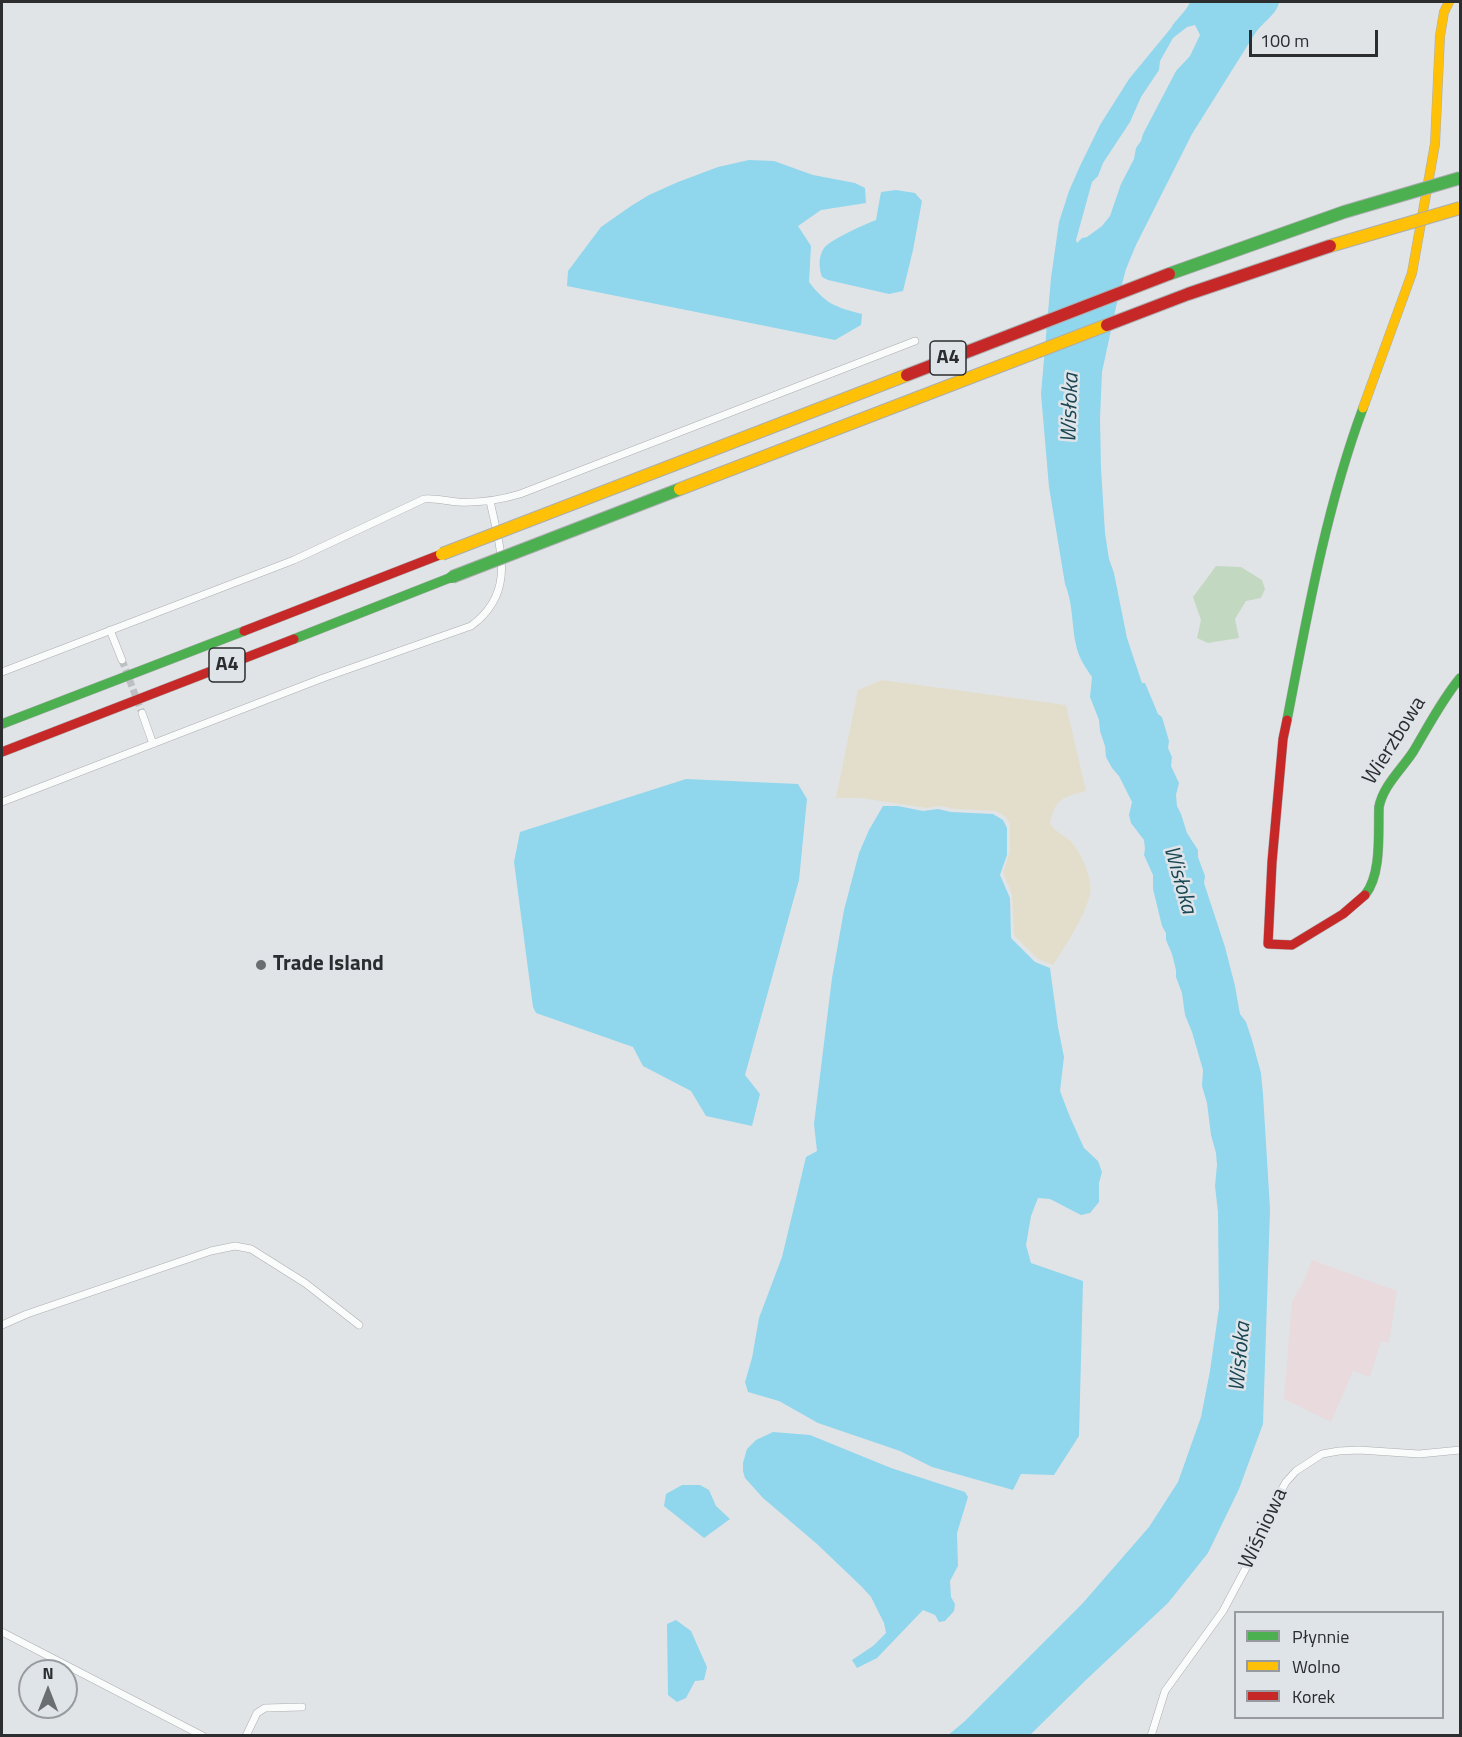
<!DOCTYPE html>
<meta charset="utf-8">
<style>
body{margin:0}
#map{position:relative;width:1462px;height:1737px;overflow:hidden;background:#e1e4e7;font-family:"Titillium Web",sans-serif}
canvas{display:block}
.frame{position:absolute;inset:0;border:3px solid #2b2d2f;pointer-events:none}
.legend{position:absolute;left:1234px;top:1611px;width:210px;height:108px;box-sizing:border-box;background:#dfe4e9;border:2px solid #979b9f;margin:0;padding:8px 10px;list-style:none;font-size:18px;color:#2b2d2f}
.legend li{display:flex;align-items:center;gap:12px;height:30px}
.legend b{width:30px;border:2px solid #979b9f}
.north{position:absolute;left:18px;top:1659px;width:60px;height:60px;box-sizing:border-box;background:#dfe4e9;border:2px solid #979b9f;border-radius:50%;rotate:0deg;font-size:16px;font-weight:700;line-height:24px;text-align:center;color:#2b2d2f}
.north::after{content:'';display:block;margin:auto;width:21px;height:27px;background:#6b6d6f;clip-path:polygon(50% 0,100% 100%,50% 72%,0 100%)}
.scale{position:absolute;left:1249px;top:30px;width:129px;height:27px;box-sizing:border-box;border:3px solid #2b2d2f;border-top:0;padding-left:8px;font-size:18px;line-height:21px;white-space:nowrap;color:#2b2d2f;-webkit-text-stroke:4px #dfe4e9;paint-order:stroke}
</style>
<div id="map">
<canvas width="1462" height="1737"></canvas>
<div class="frame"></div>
<ul class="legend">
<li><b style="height:8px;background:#4caf50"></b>Płynnie</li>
<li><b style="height:8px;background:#ffc107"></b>Wolno</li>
<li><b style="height:8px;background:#c62828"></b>Korek</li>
</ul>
<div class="north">N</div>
<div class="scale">100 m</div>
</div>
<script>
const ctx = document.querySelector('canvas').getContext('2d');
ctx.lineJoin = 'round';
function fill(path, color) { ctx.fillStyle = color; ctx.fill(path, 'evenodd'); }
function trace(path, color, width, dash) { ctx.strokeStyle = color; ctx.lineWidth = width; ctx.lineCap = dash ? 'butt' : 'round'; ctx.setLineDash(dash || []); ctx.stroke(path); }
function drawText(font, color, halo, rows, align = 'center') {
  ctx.font = font + ' "Titillium Web",sans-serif'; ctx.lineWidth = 5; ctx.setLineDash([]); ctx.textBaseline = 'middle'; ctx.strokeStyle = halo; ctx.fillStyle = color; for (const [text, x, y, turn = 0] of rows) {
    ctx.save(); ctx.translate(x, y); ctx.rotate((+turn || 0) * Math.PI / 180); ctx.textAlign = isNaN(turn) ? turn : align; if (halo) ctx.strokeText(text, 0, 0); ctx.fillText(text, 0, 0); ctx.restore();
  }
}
fill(new Path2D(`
 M1312 1260 1397 1291 1389 1343 1381 1341 1370 1377 1353 1371 1331 1422 1284 1399 1292 1301 1302 1285Z`), '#e8dadd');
fill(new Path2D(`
 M1216 566 1241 567 1262 580 1265 589 1261 598 1246 601 1235 619 1239 638 1208 643 1197 638 1201 620 1193 597Z`), '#c3d8c1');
fill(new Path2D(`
 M882 680 1066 705 1086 791C1064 797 1055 798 1050 823 1057 835 1066 834 1073 844 1082 855 1094 882 1090 895 1083 920 1067 943 1053 965L1038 959 1014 935 1012 895 1003 872 1010 852V825L1006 817 996 811 954 809 941 806 926 808 861 798H836L858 690Z`), '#e3decc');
fill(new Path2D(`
 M1190 2H1278L1279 3C1276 15 1263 22 1256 32L1192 134 1136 245 1126 269 1116 307 1102 372 1100 419 1101 468 1105 533 1109 559 1114 573 1127 638 1142 683H1145L1158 714 1162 717 1169 741 1168 748 1172 757 1171 766 1179 783 1176 795 1177 806 1181 814 1187 833 1198 850V857L1205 876 1204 883 1225 947 1235 986 1240 1014 1246 1022 1252 1040 1261 1073 1263 1094 1270 1209 1263 1424 1239 1489 1208 1553 1168 1603 1087 1679 1030 1735 947 1736 965 1721 1082 1604 1149 1527 1178 1482 1201 1417 1210 1371 1219 1308 1218 1212 1215 1186 1217 1165 1216 1153 1211 1135 1207 1103 1202 1086 1203 1070 1192 1032 1185 1015 1182 993 1176 977V970L1172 954 1166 940V933L1162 926 1153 889V875L1144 855 1145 849 1144 840 1131 823 1129 815 1132 802 1119 776 1112 768 1106 757 1105 746 1100 731 1099 720 1090 697 1092 677C1086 668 1080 660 1077 649 1071 627 1074 606 1065 584L1049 487 1041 394 1051 278 1059 222 1069 191 1080 166 1100 125 1129 79 1171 28C1175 20 1186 12 1190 2ZM1195 25 1200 35 1190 56 1176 71 1143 134 1141 141 1136 148 1134 159 1121 184 1110 216 1102 226 1087 237 1082 238 1077 243 1076 240 1092 182 1098 176 1103 163 1130 122 1141 97 1159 70 1160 61 1173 38 1187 27Z
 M749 160 774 161 813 175 855 183 865 188 866 203 821 210 798 226 811 246 809 282C826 304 835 307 862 314L861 325 835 340 567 286 568 271 601 227 631 206 649 195 678 182 718 167Z
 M896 190 915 193 922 201 913 250 903 291 889 294 828 280 822 277C819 268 818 257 824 248 830 240 865 224 876 220L881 192Z
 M686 779 798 784 807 799 799 880 745 1075 760 1094 752 1126 706 1116 691 1091 643 1066 633 1047 536 1013 533 1007 514 862 520 832Z
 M883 806H898L923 811 938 809 951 812 993 814 1003 820 1007 828V855L1000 875 1010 898 1011 938 1035 962 1050 968 1058 1027 1064 1057 1060 1091 1070 1117 1084 1148 1098 1161 1102 1172 1099 1183V1202L1090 1213 1081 1215 1050 1199 1038 1198 1031 1216 1026 1245 1031 1263 1083 1281 1079 1436 1054 1475 1021 1474 1013 1490 932 1467 900 1451 818 1423 779 1401 748 1392 745 1382 752 1358 759 1318 782 1257 806 1157 817 1151 814 1124 832 978 844 910 859 853 869 830Z
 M773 1432 810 1435 891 1468 965 1492 968 1497 957 1533 958 1566 950 1581 951 1597 955 1604 954 1611 945 1621 939 1622 935 1615 923 1610 877 1658 857 1668 852 1660 873 1646 886 1633 884 1623 871 1597 862 1587 817 1544 763 1498 745 1478 743 1471V1463L747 1449 756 1440Z
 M682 1485H700L709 1490 716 1506 730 1519 704 1538 664 1506 666 1494Z
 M676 1620 691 1631 707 1667 704 1680 695 1681 686 1698 677 1702 668 1695 667 1624Z`), '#90d6ed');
trace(new Path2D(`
 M122 660 142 713`), '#bdbfc2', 7, [7, 3.5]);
const street = new Path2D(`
 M110 630 122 660
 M2 672 294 560 424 499C436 498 446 501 458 502 479 503 500 500 520 494L915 341
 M142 713 153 744
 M2 802 323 678 471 626C517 592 500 549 490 501
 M2 1325 27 1314 211 1251 235 1246 251 1249 305 1283 359 1325
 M2 1632 203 1736
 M246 1736 257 1713 265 1708 302 1707
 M1151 1736 1165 1691 1223 1611 1256 1549 1278 1496 1286 1482 1296 1471 1322 1454 1339 1451 1359 1450 1419 1454 1460 1450`);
const fast = new Path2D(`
 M294 639 452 577
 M1287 720C1307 616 1326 508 1363 408
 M2 724 244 631
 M1365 895C1382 874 1378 833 1379 807 1383 786 1401 770 1413 752 1428 727 1441 701 1460 678`);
const slow = new Path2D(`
 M1363 408 1412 273 1435 144 1440 36 1444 12 1449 2`);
const jam = new Path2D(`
 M244 631 442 554
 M1287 720 1283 739 1272 862 1268 944 1292 945 1343 914 1365 895
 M2 752 294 639`);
trace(street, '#abadaf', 8);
trace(fast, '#abadaf', 10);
trace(slow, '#abadaf', 10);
trace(jam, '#abadaf', 10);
trace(street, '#fafbfb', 7);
trace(fast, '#4caf50', 9);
trace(slow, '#ffc107', 9);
trace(jam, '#c62828', 9);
const fastBridge = new Path2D(`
 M1169 274 1344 212 1460 178
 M452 577 680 489`);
const slowBridge = new Path2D(`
 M1330 246 1460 208
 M680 489 1107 325
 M442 554 907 375`);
const jamBridge = new Path2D(`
 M1107 325 1188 294 1330 246
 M907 375 1169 274`);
trace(fastBridge, '#abadaf', 14, []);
trace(slowBridge, '#abadaf', 14, []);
trace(jamBridge, '#abadaf', 14, []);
trace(fastBridge, '#4caf50', 12);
trace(slowBridge, '#ffc107', 12);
trace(jamBridge, '#c62828', 12);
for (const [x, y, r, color] of [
 [261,965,6,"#6b6d6f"]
]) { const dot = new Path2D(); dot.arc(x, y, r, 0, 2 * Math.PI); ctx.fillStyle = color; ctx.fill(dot); trace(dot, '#dfe4e9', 2); }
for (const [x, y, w] of [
 [948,358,36],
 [227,665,36]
]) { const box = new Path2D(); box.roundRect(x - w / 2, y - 17, w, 34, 4.5); ctx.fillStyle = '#dfe4e9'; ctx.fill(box); trace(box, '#2b2d2f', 1.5); }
drawText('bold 20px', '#2b2d2f', null, [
 ["A4",948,358],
 ["A4",227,665]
]);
drawText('21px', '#2b2d2f', '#dfe4e9', [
 ["Wierzbowa",1395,741,-58],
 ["Wiśniowa",1264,1529,-65]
]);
drawText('bold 21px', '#2b2d2f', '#dfe4e9', [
 ["Trade Island",273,965]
], 'left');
drawText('italic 22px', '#194653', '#dfe4e9', [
 ["Wisłoka",1071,408,-88],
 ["Wisłoka",1179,880,74],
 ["Wisłoka",1241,1357,-85]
]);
</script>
